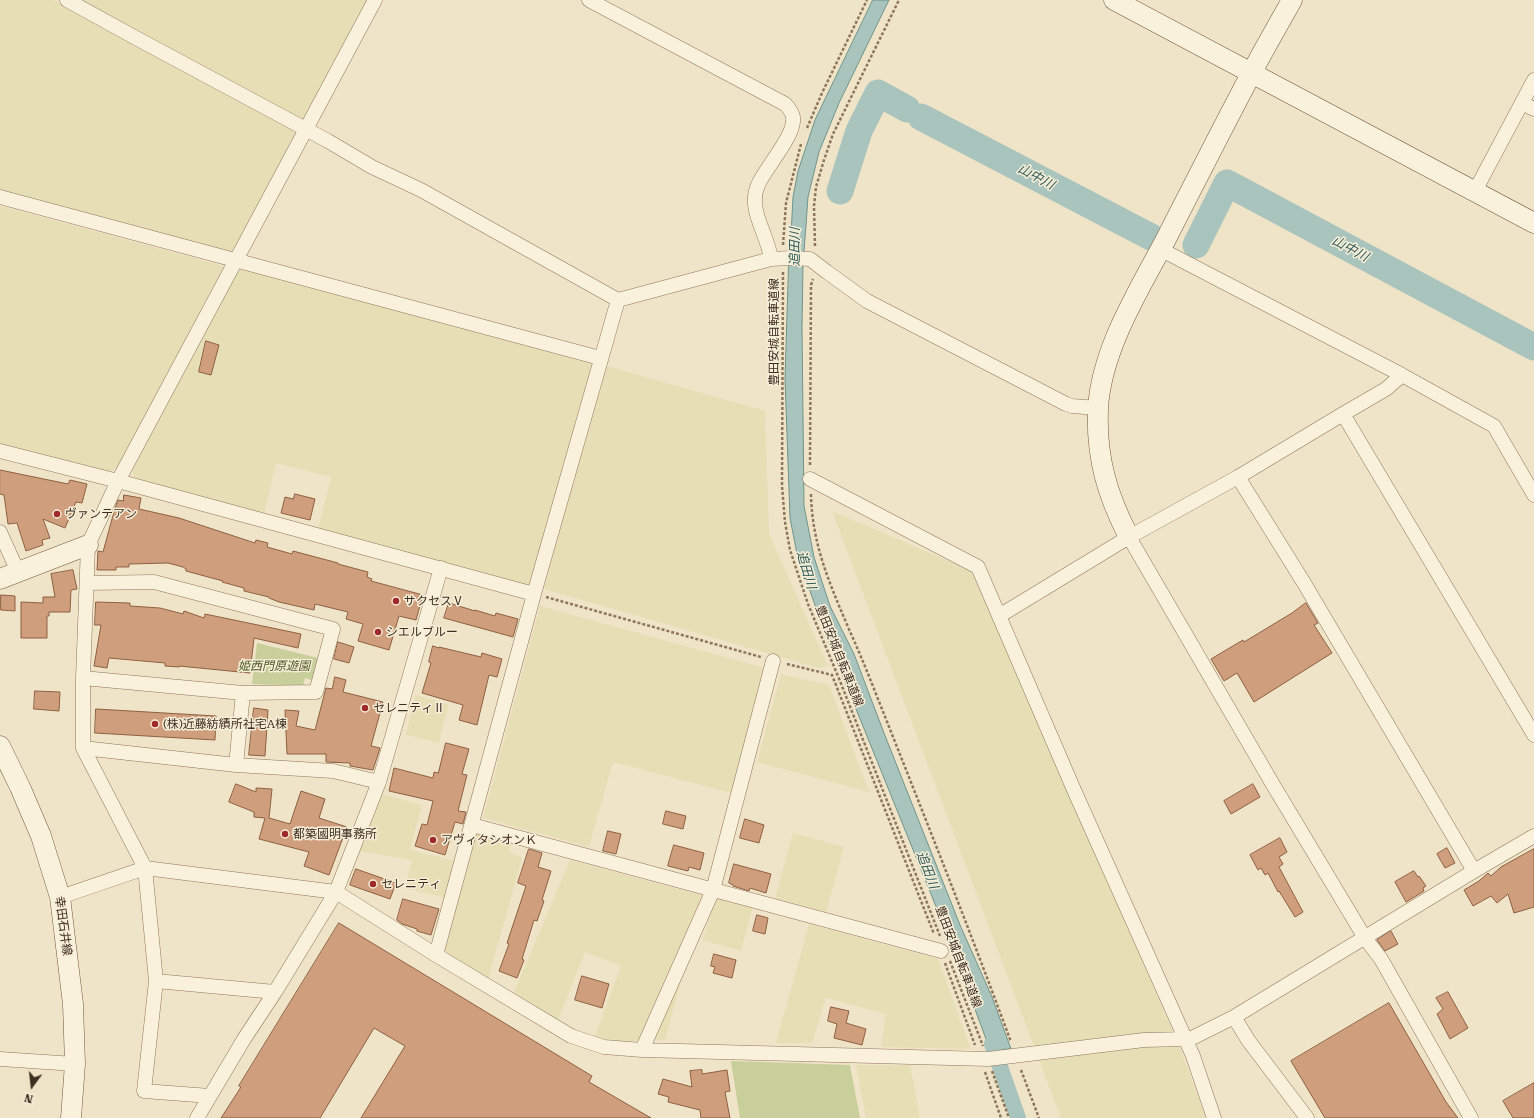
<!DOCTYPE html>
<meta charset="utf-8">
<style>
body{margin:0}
#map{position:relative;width:1534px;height:1118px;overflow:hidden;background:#f0e4c8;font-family:"Roboto Serif",serif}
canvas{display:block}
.north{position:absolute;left:12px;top:1066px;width:40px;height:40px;-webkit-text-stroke:3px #f7eed8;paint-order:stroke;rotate:195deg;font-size:11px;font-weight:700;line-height:16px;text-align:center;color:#3d2e20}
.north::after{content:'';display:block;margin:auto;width:14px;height:18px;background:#3d2e20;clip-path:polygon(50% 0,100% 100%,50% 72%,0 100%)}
</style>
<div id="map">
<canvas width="1534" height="1118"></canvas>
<div class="north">N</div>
</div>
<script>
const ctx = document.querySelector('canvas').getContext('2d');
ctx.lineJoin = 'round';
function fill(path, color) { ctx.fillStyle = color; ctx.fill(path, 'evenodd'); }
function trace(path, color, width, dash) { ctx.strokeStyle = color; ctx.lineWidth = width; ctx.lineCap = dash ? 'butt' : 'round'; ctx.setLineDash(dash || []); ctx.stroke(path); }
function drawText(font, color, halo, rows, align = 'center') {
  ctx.font = font + ' "Roboto Serif","Noto Sans JP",serif'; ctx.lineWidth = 3; ctx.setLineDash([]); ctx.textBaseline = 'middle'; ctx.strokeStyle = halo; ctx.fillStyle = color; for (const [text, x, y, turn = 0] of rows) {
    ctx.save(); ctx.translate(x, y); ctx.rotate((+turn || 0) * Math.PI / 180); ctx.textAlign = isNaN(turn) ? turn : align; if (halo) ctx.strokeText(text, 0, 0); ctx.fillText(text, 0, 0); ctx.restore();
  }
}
fill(new Path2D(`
 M0 0H54L298 132 233 253 0 190Z
 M79 0H369L305 119H299Z
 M0 206 224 266 117 468 106 473 0 444Z
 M240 267 592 364 531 587 318 529 331 477 276 463 264 514 135 479 132 471Z
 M603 365 765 411 769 534 828 666 819 668 544 589Z
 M832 511 972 571 1180 1048 1206 1118H1061Z
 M540 606 765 668 731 793 613 762 589 847 483 818Z
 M781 674 829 685 869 792 757 762Z
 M415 695 448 704 439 743 406 735Z
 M383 794 422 805 410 850 455 861 445 898 405 888 412 860 359 851Z
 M477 832 512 841 509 851 522 858 488 980 444 951Z
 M793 833 844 847 826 912 775 898Z
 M570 860 704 896 665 1040 617 1042 594 1039 621 966 585 952 558 1020 514 992Z
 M721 897 753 906 741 951 703 940 714 901Z
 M809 924 938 959 971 1049 881 1047 886 1014 826 998 812 1043H776Z
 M856 1065H910L920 1118H866Z`), '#e6deb5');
fill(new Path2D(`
 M257 643 318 658 312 680 305 678 303 686 252 684Z
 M731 1061 850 1065 860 1118H740Z`), '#c9cf9b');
const water = new Path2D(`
 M873 0H889L839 103 819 152 808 197 804 252 790 254 793 197 798 171 815 120Z
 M789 263 803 264 802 327 804 506 814 557 830 606 854 654 884 733 960 925 992 997 1011 1049 990 1050 950 941 822 625 797 554 790 518 785 379Z`);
fill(water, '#a9c4bc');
trace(water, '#6f938a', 1);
trace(new Path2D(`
 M992 1044 1018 1118`), '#a9c4bc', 16);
trace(new Path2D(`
 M921 117 1151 237
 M840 191 859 131 878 93 907 109
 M1196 245 1227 183 1534 347`), '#a9c4bc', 27);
const building = new Path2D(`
 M206 341 219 345 211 375 199 372Z
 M0 470 68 484 70 480 87 484 82 503 76 502 65 528 43 519 50 538 42 540 43 545 26 551 17 523 8 524 4 495 0 494Z
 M295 494 315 499 310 520 281 513 285 497 293 499Z
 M124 495 141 498 139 509 179 518 255 543 256 540 268 543 267 547 292 554 293 551 338 563V564L368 572 367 577 372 579 371 581 423 595 416 620 399 616 389 650 358 641 363 624 346 619 348 612 315 604 314 610 279 602 269 598V597L244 591V588L222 582 223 581 186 571V569L183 567 168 563 129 564V567H116V570H97L98 551 103 552 115 508 118 500 123 501Z
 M73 570 77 589 71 590 70 612H49V616H47V638H21V602L43 603V597H55L51 574Z
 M1 595 15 596V611L1 610Z
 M96 602 130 603V606L160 608 183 614 184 611 204 618 205 614 301 634 298 648 254 638 250 673 179 666V667L165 666V663L109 658 107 668 94 666 101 625H95Z
 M449 603 475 611V610L495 616 496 613 518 619 513 637 444 618Z
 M1306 603 1318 623 1314 625 1332 653 1254 702 1237 673 1224 681 1211 659 1243 640 1244 642 1292 613Z
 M338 642 354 647 349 663 334 659Z
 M433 646 439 648V647L481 657 482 653 502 659 497 677 489 675 477 725 459 720 463 705 422 693 431 663 429 662Z
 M335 677 346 680 343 692 383 702 371 746 380 748 373 770 350 766V763L326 762V754H287L285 710 299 711 296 726 315 730 326 688 332 689Z
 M35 691 60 692 59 711 34 709Z
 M254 708 268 710 265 756 249 755Z
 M96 709 216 716 215 740 95 733Z
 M446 743 469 749 462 774 467 775 458 811 466 812 463 824 455 822 445 855 415 846 422 824 427 825 433 801 389 791 394 768 433 778 434 772 438 773Z
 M236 784 256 792V788L272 789 269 818 290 824 301 791 325 799 319 818 347 827 329 875 304 866 309 852 259 839 265 818 254 817V812L229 802Z
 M1253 784 1260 797 1231 814 1224 801Z
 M666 811 686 816 683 829 663 824Z
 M745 819 764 825 759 843 740 838Z
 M608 831 621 834 616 854 603 851Z
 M1280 838 1287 852 1279 857 1283 864 1279 867 1303 912 1295 917 1279 891 1278 892 1268 873 1265 875 1261 868 1258 870 1250 855Z
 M674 845 704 853 700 870 689 867 688 871 668 866Z
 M1447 848 1455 863 1445 868 1437 854Z
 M529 849 542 853 538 867 551 871 542 900 544 901 537 921 534 920 522 959 524 960 517 978 499 971 509 944 507 943 526 886 518 883Z
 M1534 849V907L1514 913 1508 894 1497 903 1491 896 1473 906 1464 890 1479 881 1488 873 1491 876 1501 867Z
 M734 864 771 874 766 893 750 888 749 891 733 886V885L729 883Z
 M356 869 396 883 390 899 350 885Z
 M1414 871 1418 877 1419 876 1426 886 1423 888 1424 891 1406 902 1395 882Z
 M403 899 439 909 431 935 417 931V929L402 924 397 920Z
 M757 915 768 918 765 934 753 931Z
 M339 923 592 1076 589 1082 651 1118H361L405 1046 374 1028 320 1118H221L241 1087 239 1086Z
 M1391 931 1398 944 1385 951 1377 940Z
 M714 954 736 960 732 978 713 973 715 967 711 966Z
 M582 976 609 984 602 1008 575 1000Z
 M1448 992 1468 1028 1450 1039 1437 1014 1443 1009 1436 998Z
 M1389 1003 1446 1102 1458 1118H1325L1291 1061Z
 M831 1007 849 1011 846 1023 866 1029 862 1045 834 1038 837 1024 828 1021Z
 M702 1070V1074L727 1070 730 1091 725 1092 730 1118H701L700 1110 668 1102 669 1097 658 1094 663 1079 692 1087 690 1071Z
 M1534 1083V1118H1513L1503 1101Z`);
fill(building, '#cf9f7d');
trace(building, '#8d5f41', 1);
const street = new Path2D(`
 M67 0 136 38 328 141 372 167 421 190 618 300 771 259 791 258 810 259 827 272 867 301 1066 404 1072 406 1098 408
 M589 0 785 104C789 108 792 112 793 117 796 135 765 168 758 185 747 210 768 234 771 259
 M1522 103 1534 109
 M1475 191 1534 80
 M0 197 600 358
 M1160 249 1402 375 1494 426 1534 495
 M1343 414 1534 735
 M0 451 118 481 534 594
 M1238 477 1304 583 1474 871
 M810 479 978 567 1074 790 1193 1056 1214 1118
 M0 532 18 572
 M1129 537 1272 783 1365 938 1381 959 1471 1118
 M999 616 1129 537 1238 477 1343 414 1386 389 1402 375
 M83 678 243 693 316 692 333 629 154 582 87 583
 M83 748 236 765 333 771 379 782
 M236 765 243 693
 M472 825 941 951
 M60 897 145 868 336 892 436 955 571 1036 604 1047 642 1050 988 1059 1144 1040 1185 1039 1194 1037 1234 1017 1474 871 1534 836
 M436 955 534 594 618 300
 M156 981 275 992
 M1234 1017 1248 1040 1307 1118
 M642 1050 713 890 773 661
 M0 1059 75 1064
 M210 1096 144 1091 156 981 145 868 83 748V678L88 545 118 481 375 0
 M197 1118 244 1039 275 992 336 892 379 782 441 568`);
const secondary = new Path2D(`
 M1114 0 1534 223
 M1129 537C1107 495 1096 457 1098 409 1101 350 1139 290 1166 239 1194 184 1222 129 1251 74 1264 49 1278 25 1292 0
 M0 579 88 545
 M0 746 20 787 41 836 60 897 73 1004 75 1064 71 1118`);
trace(street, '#8d765c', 15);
trace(secondary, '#6f573f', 21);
trace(new Path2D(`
 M807 128 822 93 867 0
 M783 245 786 203 801 144
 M815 246 814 206 816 187 824 160 833 134 899 0
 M783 272 782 486 785 522 790 550 808 604 840 681 940 936
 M810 465 811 285 813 279
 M811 494C812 544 829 582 848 627 858 649 867 671 876 694 922 810 968 925 1011 1042
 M546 597 761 657
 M787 664 832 675 934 934
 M950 961 983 1046
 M945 963 975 1045
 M1021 1070 1039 1118
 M992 1071 1009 1118
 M985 1072 1001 1118`), '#8d765c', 2.5, [3, 2]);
trace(street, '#faf1dc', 14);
trace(secondary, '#faf1dc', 20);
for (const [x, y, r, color] of [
 [57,514,4,"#9e2a2b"],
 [396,601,4,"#9e2a2b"],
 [378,632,4,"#9e2a2b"],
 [365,708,4,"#9e2a2b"],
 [155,724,4,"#9e2a2b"],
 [285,834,4,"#9e2a2b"],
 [433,840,4,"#9e2a2b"],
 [373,884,4,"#9e2a2b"]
]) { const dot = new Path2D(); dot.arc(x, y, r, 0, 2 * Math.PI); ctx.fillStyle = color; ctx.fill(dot); trace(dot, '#f7eed8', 1.5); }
drawText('12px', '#3d2e20', '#f7eed8', [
 ["豊田安城自転車道線",774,332,-90],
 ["豊田安城自転車道線",839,656,68],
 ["幸田石井線",63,926,82],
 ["豊田安城自転車道線",958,957,69]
]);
drawText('12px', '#3d2e20', '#f7eed8', [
 ["ヴァンテアン",65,514],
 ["サクセスⅤ",404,601],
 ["シエルブルー",386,632],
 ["セレニティⅡ",373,708],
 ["(株)近藤紡績所社宅A棟",163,724],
 ["都築國明事務所",293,834],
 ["アヴィタシオンＫ",441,840],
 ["セレニティ",381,884]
], 'left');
drawText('italic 12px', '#4d5a26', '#f7eed8', [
 ["姫西門原遊園",274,666]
]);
drawText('italic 13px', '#2f5d5a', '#f7eed8', [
 ["山中川",1036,177,28],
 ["追田川",795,247,-90],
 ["山中川",1350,249,28],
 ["追田川",806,570,74],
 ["追田川",927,870,69]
]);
</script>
